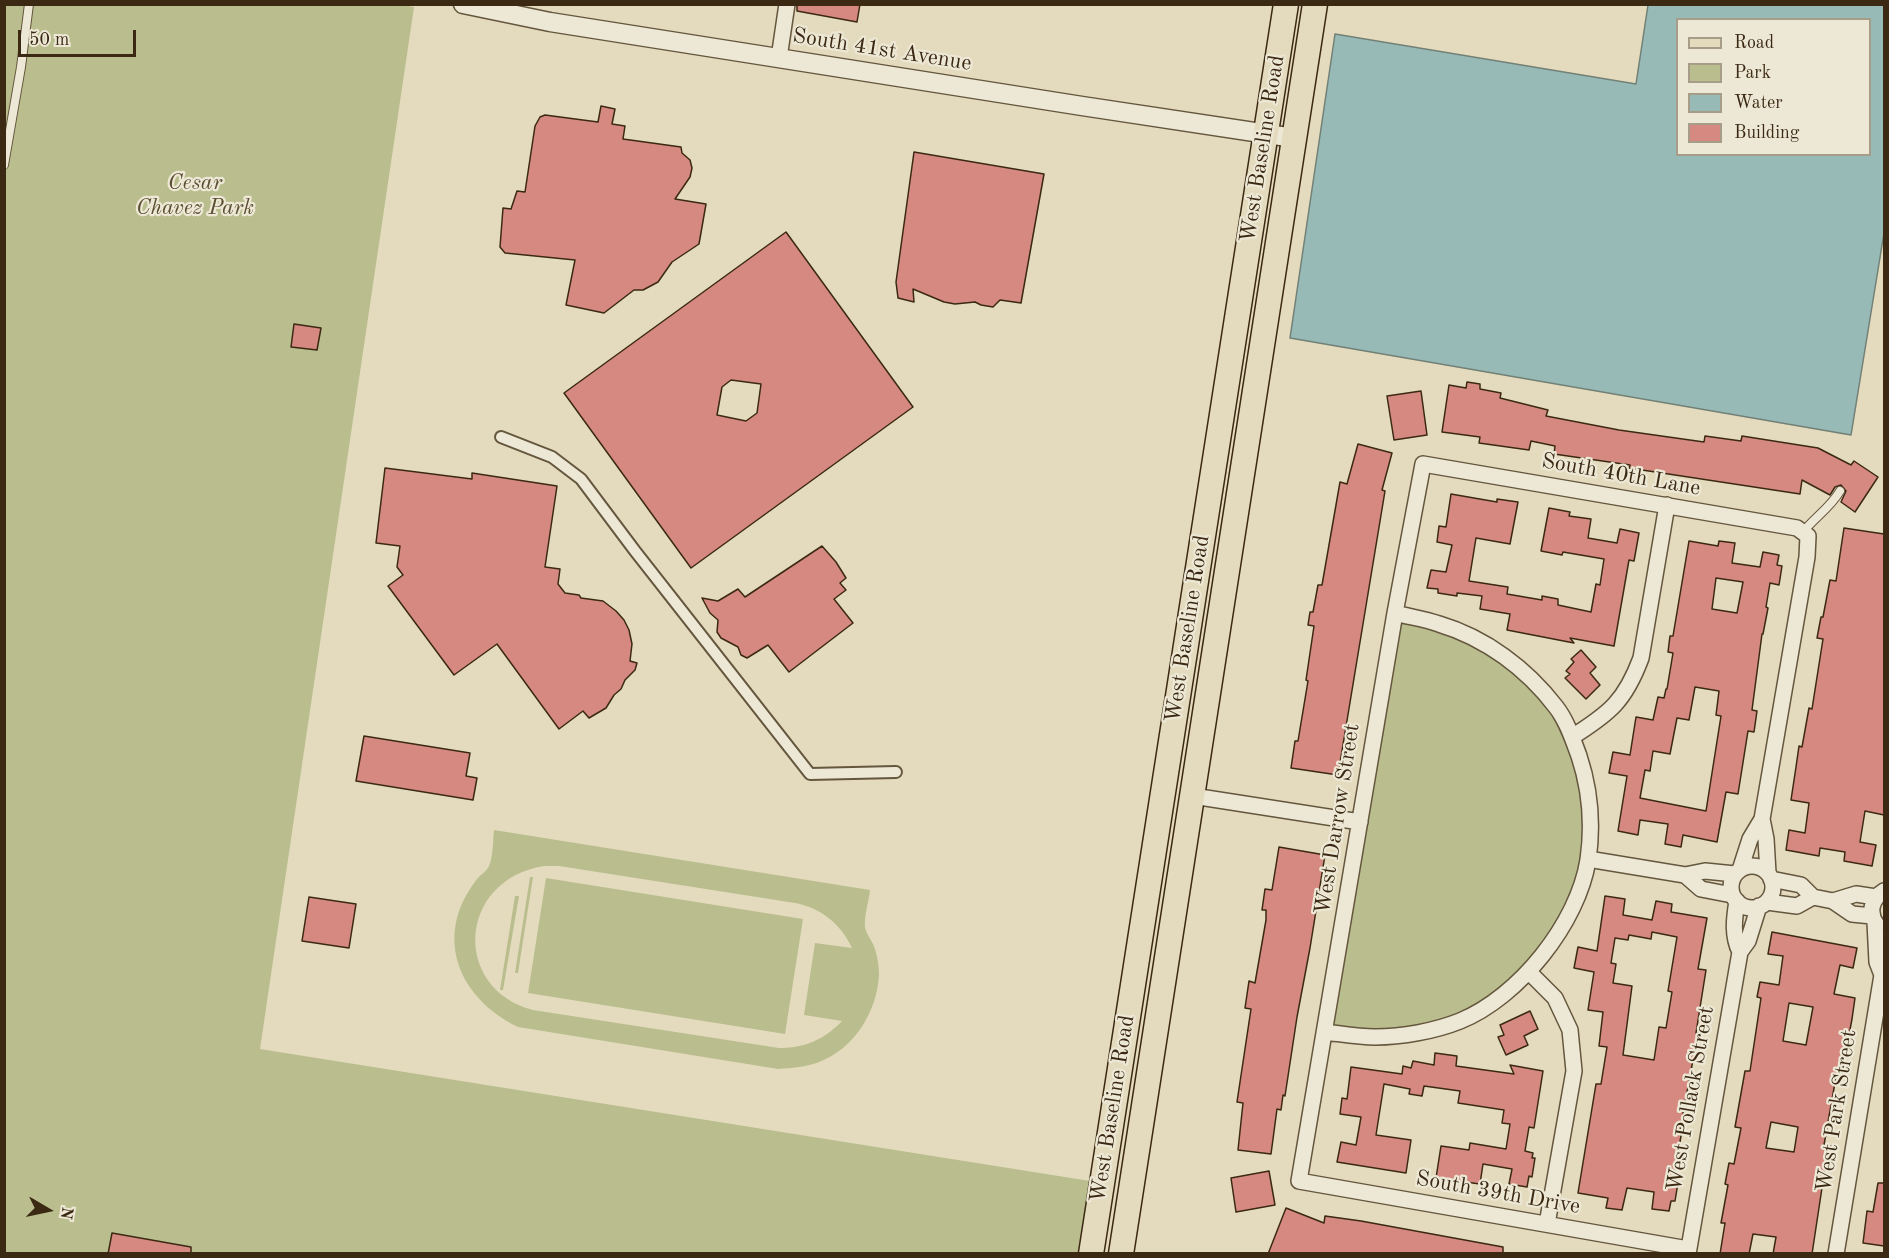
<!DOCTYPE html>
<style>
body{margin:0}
#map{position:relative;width:1889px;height:1258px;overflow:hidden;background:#e4dbbe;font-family:"Old Standard TT",serif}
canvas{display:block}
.frame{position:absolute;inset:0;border:6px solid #3b2913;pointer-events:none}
.legend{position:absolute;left:1676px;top:18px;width:195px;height:138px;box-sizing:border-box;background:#ede8d5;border:2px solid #a69c87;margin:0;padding:8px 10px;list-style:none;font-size:18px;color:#3b2913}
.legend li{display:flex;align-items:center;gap:12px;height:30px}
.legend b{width:30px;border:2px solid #a69c87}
.north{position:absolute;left:18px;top:1180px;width:60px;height:60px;-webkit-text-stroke:4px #ede8d5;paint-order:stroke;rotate:99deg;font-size:16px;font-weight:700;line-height:24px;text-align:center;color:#3b2913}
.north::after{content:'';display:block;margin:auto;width:21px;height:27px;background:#3b2913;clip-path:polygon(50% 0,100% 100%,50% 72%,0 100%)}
.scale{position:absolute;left:18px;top:30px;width:118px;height:27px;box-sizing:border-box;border:3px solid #3b2913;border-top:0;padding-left:8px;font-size:18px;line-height:21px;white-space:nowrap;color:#3b2913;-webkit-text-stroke:4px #ede8d5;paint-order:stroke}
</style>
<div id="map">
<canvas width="1889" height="1258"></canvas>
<div class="frame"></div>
<ul class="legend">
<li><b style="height:8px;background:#e4dbbe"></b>Road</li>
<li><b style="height:16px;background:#babe8e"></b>Park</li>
<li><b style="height:16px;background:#97bab7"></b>Water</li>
<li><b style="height:16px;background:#d68981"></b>Building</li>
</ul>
<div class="north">N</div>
<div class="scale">50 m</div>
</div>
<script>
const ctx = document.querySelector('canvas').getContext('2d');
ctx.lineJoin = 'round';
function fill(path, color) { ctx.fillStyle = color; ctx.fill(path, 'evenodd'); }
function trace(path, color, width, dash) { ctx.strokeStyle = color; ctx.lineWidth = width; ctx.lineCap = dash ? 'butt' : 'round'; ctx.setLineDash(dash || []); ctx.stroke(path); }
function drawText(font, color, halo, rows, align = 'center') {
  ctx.font = font + ' "Old Standard TT",serif'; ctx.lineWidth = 4.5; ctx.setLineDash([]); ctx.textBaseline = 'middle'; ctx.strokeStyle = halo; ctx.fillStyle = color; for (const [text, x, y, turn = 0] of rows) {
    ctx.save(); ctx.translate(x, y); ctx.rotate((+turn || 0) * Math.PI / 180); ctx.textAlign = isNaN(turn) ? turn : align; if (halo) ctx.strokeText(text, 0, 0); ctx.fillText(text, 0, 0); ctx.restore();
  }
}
fill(new Path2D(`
 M398 4 414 7 260 1049 1090 1181 1079 1253 5 1254V5Z
 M1395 613 1492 647 1557 709 1590 814 1573 903 1499 999 1418 1033 1325 1032Z
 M494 830 870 890C869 901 864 915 865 927 866 933 870 938 873 944 877 953 879 965 879 975 877 1012 854 1049 819 1062 806 1067 792 1068 778 1069L518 1027C474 1006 442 962 459 911 463 900 469 889 477 879 480 875 487 871 489 866 493 858 493 839 494 830ZM544 866H559L795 903C821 908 841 924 852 948L815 943 804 1015 842 1021C824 1040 804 1048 779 1048L533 1010C452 989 457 880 544 866Z
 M530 877H533L518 973H515Z
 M546 878 803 919 785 1034 528 993Z
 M515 896H519L503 990H500Z`), '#babe8e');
const water = new Path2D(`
 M1648 5H1884V233L1851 435 1290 338 1335 34 1636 84ZM1678 20H1870V154H1678Z`);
fill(water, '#97bab7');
trace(water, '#728075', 1.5);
const building = new Path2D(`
 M797 4H860L857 22 797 11Z
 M601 106 615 109 612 124 625 126 623 139 681 147 682 153 690 160 692 168 690 177 675 199 706 204 699 244 672 262 658 282 643 290H634L604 313 566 305 575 260 505 253 500 247 503 208 511 209 517 191 525 192 535 126 540 117 545 115 598 122Z
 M914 152 1044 174 1021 303 1000 300 993 307 981 305 975 302 955 304 944 302 913 289 914 302 898 298 896 282Z
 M786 232 913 407 691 568 564 393ZM731 380 761 384 757 413 746 421 717 415 722 387Z
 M294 324 321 328 317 350 291 347Z
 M1467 382 1480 384V389L1501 393 1500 398 1548 410 1546 416 1619 430 1704 442 1705 436 1741 441 1742 436 1818 448 1851 465 1854 461 1878 477 1855 512 1841 502 1846 491 1841 485 1835 487 1830 495 1802 480 1800 494 1629 468 1630 465 1554 454 1555 446 1531 441 1529 450 1479 443 1480 437 1442 432 1449 385 1466 388Z
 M1421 391 1427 435 1394 440 1387 396Z
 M1358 444 1392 453 1382 490 1385 491 1338 775 1291 768 1295 741H1298L1308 681 1306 680 1314 626 1308 625 1310 612H1313L1318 585H1322L1340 482 1347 484Z
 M385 468 472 479V473L557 486 545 567 560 569 558 584 565 593 579 595 581 598 603 601 616 611 624 620 629 630 632 644 630 661 637 663 635 670 625 680 621 689 614 695 606 708 589 718 583 711 559 729 497 644 454 675 388 586 403 575 397 567 400 546 376 543Z
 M1451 494 1497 502V499L1518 502 1510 544 1476 538 1469 581 1508 587 1507 594 1542 600V596L1558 599V605L1591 612 1596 584 1600 585 1604 559 1563 552 1562 555 1541 551 1549 508 1570 512 1569 516 1591 519 1588 538 1617 543 1620 529 1639 533 1634 561 1629 560 1614 646 1570 638 1574 643 1507 630 1510 614 1480 609 1482 596 1457 593V596L1438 593V589L1427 588 1431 570 1446 572 1452 545 1437 542 1439 526 1446 527Z
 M1844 528 1884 534V815L1865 811 1860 842 1876 845 1872 866 1844 861 1845 852 1820 848 1819 856 1786 850 1789 830 1805 833 1809 803 1791 800 1796 767 1799 746 1802 747 1809 708 1812 709 1823 639 1817 638 1821 617H1823L1830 580 1836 581Z
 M1689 541 1718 546 1719 541 1735 543 1732 563 1760 567 1763 552 1779 555 1777 565 1782 566 1779 585 1770 583 1766 607 1768 608 1763 634H1762L1752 710 1757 711 1754 732 1748 731 1738 794 1726 792 1717 842 1683 835 1681 847 1665 844 1668 824 1640 820 1638 835 1618 831 1627 776 1609 773 1613 752 1630 755 1636 717 1653 720 1658 697 1664 698 1666 689H1667L1673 653 1668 652 1670 636H1673ZM1716 578 1743 582 1737 613 1712 609ZM1695 687 1719 691 1716 715 1721 716 1706 811 1640 798 1645 770 1650 771 1653 751 1670 754 1677 718 1689 720Z
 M822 546 836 562 846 578 840 583 846 590 834 599 853 623 789 672 768 645 747 658 741 655 738 647 721 638 717 632 718 620 710 613 702 598 718 601 738 589 745 597Z
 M1581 650 1596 667 1590 673 1600 685 1586 699 1565 678 1570 674 1566 671 1574 662 1571 659Z
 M364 736 470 753 466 776 477 778 473 800 356 781Z
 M1279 847 1325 855 1310 948 1297 1017 1285 1096 1283 1095 1281 1110 1277 1109 1271 1154 1238 1150 1243 1103 1237 1102 1251 1009 1245 1008 1249 981 1255 983 1266 920V910H1262L1265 889 1272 890Z
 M1605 896 1625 899 1623 915 1652 920 1656 901 1672 904 1671 912 1707 918 1698 969 1706 970 1696 1033H1698L1680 1130H1682L1674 1177V1182L1678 1183 1675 1201H1671L1669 1211 1652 1209 1654 1192 1627 1188 1622 1210 1606 1208 1608 1198 1578 1193 1596 1084H1601L1607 1047 1599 1046 1603 1012 1588 1010 1594 972 1574 968 1578 947 1597 951ZM1652 932 1677 937 1668 991 1672 992 1666 1028 1659 1027 1654 1060 1623 1055 1632 986 1613 983 1616 964 1611 963 1615 938 1628 940 1629 935 1651 939Z
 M309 897 356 904 349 948 302 941Z
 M1772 932 1857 948 1853 968 1840 965 1834 994 1855 998 1852 1019 1841 1078 1836 1077 1824 1145 1831 1146 1828 1168H1825L1812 1254H1773L1776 1237 1753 1234 1749 1254H1720L1725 1223H1721L1728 1185 1725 1184 1729 1163 1734 1164 1741 1128 1735 1127 1745 1071H1750L1761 998 1757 997 1760 982 1779 985 1783 956 1768 954ZM1789 1003 1813 1007 1806 1045 1783 1041ZM1771 1122 1798 1127 1794 1152 1766 1148Z
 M1530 1011 1538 1029 1524 1036 1528 1045 1506 1055 1498 1037 1504 1035 1500 1025Z
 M1435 1053 1457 1056 1456 1066 1514 1074 1510 1065 1543 1071 1534 1128 1529 1127 1525 1151 1533 1153 1532 1158H1535L1532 1177 1529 1176 1527 1187 1509 1184 1512 1169 1483 1164 1480 1184 1436 1178 1441 1146 1469 1150 1470 1143 1506 1149 1510 1124 1502 1123 1504 1110 1458 1103 1460 1091 1424 1086 1422 1096 1409 1094 1410 1089 1384 1084 1376 1135 1411 1140 1406 1173 1337 1162 1341 1142 1356 1145 1361 1117 1340 1114 1342 1098 1347 1099 1351 1067 1402 1074 1403 1066 1411 1068 1413 1061 1434 1065Z
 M1269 1171 1275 1205 1236 1212 1231 1178Z
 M1878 1183H1884V1246L1863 1243 1867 1211 1873 1212Z
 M1286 1208 1324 1223 1325 1216 1361 1221 1503 1247V1254H1268Z
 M112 1233 191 1247V1254H108Z`);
fill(building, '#d68981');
trace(building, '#3b2913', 1.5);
const service = new Path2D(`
 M4 165 21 67 29 4
 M1803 532C1815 517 1830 508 1840 491`);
const pedestrian = new Path2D(`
 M501 437 552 457 581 479 635 551 810 774 896 772`);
const minor = new Path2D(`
 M779 58 787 4
 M1572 737C1610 713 1625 701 1641 658L1667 505
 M1193 796 1360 822
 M1588 859 1685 875 1705 871 1735 874
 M1731 887a21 21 0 1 1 42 0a21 21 0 1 1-42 0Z
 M1740 870 1750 839 1762 819
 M1685 875 1701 889 1732 895
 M1771 879 1801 885 1813 897 1833 901 1852 914 1872 916
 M1737 901C1734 919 1732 936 1740 952
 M1833 901 1856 894 1876 897
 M1767 902 1797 906 1813 897
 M1875 922 1877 962 1882 975
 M1877 925C1868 913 1871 899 1884 891
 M1529 972 1555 998 1570 1030 1574 1071 1547 1224
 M1325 1032C1342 1034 1359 1037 1375 1037 1402 1037 1435 1031 1460 1021 1519 997 1578 923 1588 860 1593 825 1590 789 1579 756 1573 740 1567 721 1556 707 1527 669 1486 638 1439 624 1425 619 1410 617 1395 613
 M1688 1249 1299 1181 1395 613 1423 464 1797 528 1808 536 1807 557 1762 819 1766 839 1768 873
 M1688 1254 1740 952 1748 941 1759 906
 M1836 1254 1882 975 1884 972`);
const tertiary = new Path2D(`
 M463 4 550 22 1082 106 1294 138`);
const primary = new Path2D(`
 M1091 1254 1286 4
 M1121 1254 1315 4`);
trace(service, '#65563e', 10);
trace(pedestrian, '#65563e', 14);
trace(minor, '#65563e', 18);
trace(tertiary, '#65563e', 21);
trace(primary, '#3b2913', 27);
trace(service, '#ede8d5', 8);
trace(pedestrian, '#ede8d5', 10);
trace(minor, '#ede8d5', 15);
trace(tertiary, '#ede8d5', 18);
trace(primary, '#e4dbbe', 24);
drawText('22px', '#3b2913', '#ede8d5', [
 ["South 41st Avenue",882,50,9],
 ["West Baseline Road",1263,149,-81],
 ["South 40th Lane",1621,475,10],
 ["West Baseline Road",1188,629,-81],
 ["West Darrow Street",1338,819,-81],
 ["West Pollack Street",1691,1099,-80],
 ["West Baseline Road",1113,1109,-81],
 ["West Park Street",1837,1111,-81],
 ["South 39th Drive",1498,1193,10]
]);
drawText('italic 22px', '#5b4e32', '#ede8d5', [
 ["Cesar",195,183],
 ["Chavez Park",195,208]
]);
</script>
